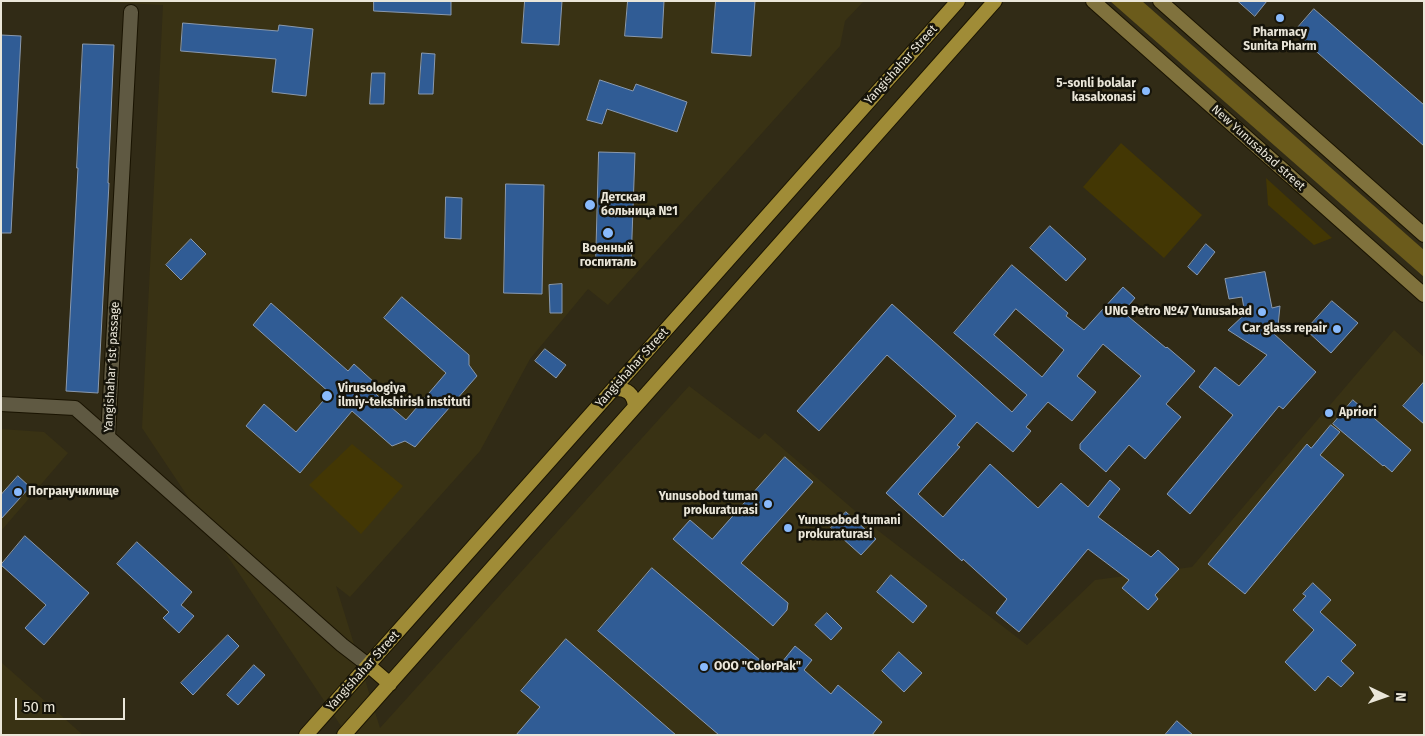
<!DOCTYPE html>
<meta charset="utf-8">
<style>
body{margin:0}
#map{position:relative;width:1425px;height:736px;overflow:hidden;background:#312b16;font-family:"Fira Sans",sans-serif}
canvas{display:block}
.frame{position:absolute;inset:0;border:2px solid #eae6d9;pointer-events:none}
.north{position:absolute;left:1360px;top:671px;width:50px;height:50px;-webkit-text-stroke:4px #16140a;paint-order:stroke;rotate:93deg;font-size:14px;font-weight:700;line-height:20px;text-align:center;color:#eae6d9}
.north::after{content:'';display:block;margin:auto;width:18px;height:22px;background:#eae6d9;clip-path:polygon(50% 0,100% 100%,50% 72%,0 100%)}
.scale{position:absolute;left:15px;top:698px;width:110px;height:22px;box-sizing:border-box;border:2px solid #eae6d9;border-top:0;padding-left:6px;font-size:15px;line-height:18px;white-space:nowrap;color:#eae6d9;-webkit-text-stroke:4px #16140a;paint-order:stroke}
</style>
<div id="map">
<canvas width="1425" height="736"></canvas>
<div class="frame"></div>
<div class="north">N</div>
<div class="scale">50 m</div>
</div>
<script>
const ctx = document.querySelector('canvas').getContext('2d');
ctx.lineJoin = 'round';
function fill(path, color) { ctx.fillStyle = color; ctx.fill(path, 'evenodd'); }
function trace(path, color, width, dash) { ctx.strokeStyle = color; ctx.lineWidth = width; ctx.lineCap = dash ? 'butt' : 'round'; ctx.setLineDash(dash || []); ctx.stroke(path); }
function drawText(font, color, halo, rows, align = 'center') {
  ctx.font = font + ' "Fira Sans",sans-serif'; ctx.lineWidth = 5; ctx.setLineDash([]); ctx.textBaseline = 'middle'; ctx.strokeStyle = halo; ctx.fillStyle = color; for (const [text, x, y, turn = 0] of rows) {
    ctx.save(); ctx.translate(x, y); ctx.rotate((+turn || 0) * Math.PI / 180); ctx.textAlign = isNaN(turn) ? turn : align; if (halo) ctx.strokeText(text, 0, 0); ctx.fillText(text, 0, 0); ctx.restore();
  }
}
fill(new Path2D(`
 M83 1H864L845 21 840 46 608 305 588 289 530 359 480 451 350 597 336 586 380 728 689 386 759 439 765 433 876 529 1027 645 1095 580 1192 567 1394 330 1424 357V735H347L142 428 163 5Z
 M1 429 44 432 68 453 1 531Z
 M1 662 83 735H1Z`), '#393214');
fill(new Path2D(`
 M1121 143 1202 215 1164 258 1083 187Z
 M1266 178 1332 238 1314 245 1268 205Z
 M352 444 403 486 361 534 309 485Z`), '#433704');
fill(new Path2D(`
 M1110 1H1142L1424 250V277Z`), '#6b5b1b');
const building = new Path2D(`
 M374 1H451V15L374 11Z
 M525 1H562L559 45 522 43Z
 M628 1H664L662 38 625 36Z
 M716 1H755L751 56 712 53Z
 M1238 1H1267L1255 16Z
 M1314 9 1424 105V146L1294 32Z
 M183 23 278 31 279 25 313 29 306 96 272 92 276 59 181 51Z
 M1 35 21 36 11 233H1Z
 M83 44 114 45 108 183H109L98 393 66 391 78 168H77Z
 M422 53 435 54 433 94H419Z
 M372 73H385L384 104H370Z
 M600 80 633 91 636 84 687 102 677 132 607 109 602 124 587 120Z
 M599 152 635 153 631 264 596 263Z
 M506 184 544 185 542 294 504 293Z
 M446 197 462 198 461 239 445 238Z
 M1050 226 1086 259 1066 281 1030 248Z
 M191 239 206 254 181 280 166 265Z
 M1206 244 1215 252 1197 275 1188 267Z
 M1012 265 1068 313 1066 316 1084 330 1123 287 1135 298 1123 312 1166 348 1167 347 1195 371 1166 404 1181 417 1145 459 1129 445 1106 472 1080 449V444L1141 376 1103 344 1077 376 1096 392 1072 421 1048 402 1026 427 1031 431 1013 452 977 422 957 445 960 447 918 494 943 517 990 464 1038 508 1061 483 1088 507 1110 480 1120 489 1098 517 1151 557 1158 550 1179 569 1155 595 1158 599 1148 610 1122 588 1129 580 1088 549 1019 632 996 613 1007 599 963 559 962 561 886 493 956 416 887 355 819 431 797 411 892 304 1012 412 1027 395 954 333ZM1016 309 1064 350 1042 377 994 335Z
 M1265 272 1272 308 1280 306 1278 326 1273 333 1316 372 1283 409 1279 406 1190 514 1167 494 1233 415 1199 387 1215 367 1239 386 1267 355 1228 330 1245 314 1242 297 1229 299 1225 279Z
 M562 284V313H550L549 285Z
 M402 297 469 355V365L477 376 415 447 405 441 392 446 352 411 300 473 246 426 264 404 296 432 330 393 253 325 271 303 348 371 354 364 375 383 370 389 406 420 446 373 384 318Z
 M1332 301 1358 323 1331 353 1306 330Z
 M545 349 566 365 556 378 535 361Z
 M1424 382V424L1403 406Z
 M1353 400 1411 450 1392 472 1384 465 1383 466 1333 424Z
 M1331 425 1340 432 1320 455 1344 475 1245 594 1208 564 1307 444 1311 448Z
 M785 457 813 482 741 563 788 603 787 610 773 626 673 539 690 520 712 539Z
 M18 476 30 487 1 519V495Z
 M846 512 876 539 861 555 831 528Z
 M25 536 89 593 44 645 25 628 46 605 1 565Z
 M137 542 192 592 181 605 194 616 179 633 163 618 169 612 117 564Z
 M652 568 774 672 795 646 812 660 804 670 831 694 838 685 882 722 872 735H719L598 631Z
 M891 575 927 606 913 623 877 592Z
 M1313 583 1331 600 1320 612 1356 645 1341 661 1354 673 1341 687 1328 676 1315 691 1285 662 1314 630 1293 610 1306 596 1303 594Z
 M827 613 842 628 831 640 815 625Z
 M228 635 239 646 193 695 181 683Z
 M566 639 653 715 676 735H516L540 707 521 691Z
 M899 652 922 673 904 692 882 671Z
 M254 665 265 675 238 705 227 695Z
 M1177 721 1193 735H1165Z`);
fill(building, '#305c95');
trace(building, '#8999ae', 1);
const minor = new Path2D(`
 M131 12 108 437 342 645 368 665
 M1 404 75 408 108 437`);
const secondary = new Path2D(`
 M1093 1 1424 295
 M1160 1 1424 235`);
const primary = new Path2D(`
 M614 389C627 388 634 394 635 407
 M368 665 390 684
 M306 735 958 1
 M344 735 995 1`);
trace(minor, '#191301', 16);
trace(secondary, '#191301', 16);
trace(primary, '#191301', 16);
trace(minor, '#5f5942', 14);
trace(secondary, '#80723d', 14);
trace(primary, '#a08c37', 14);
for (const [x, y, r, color] of [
 [1280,18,5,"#89bafc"],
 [1146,91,5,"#89bafc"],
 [590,205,6,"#89bafc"],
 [608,233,6,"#89bafc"],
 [1262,312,5,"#89bafc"],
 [1337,329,5,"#89bafc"],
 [327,396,6,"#89bafc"],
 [1329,413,5,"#89bafc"],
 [18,492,5,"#89bafc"],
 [768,504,5,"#89bafc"],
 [788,528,5,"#89bafc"],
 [704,667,5,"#89bafc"]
]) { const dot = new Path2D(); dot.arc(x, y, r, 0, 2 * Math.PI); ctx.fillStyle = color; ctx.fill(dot); trace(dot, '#16140a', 2); }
drawText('bold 12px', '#eae6d9', '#16140a', [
 ["Pharmacy",1280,33,"center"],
 ["Sunita Pharm",1280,47,"center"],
 ["5-sonli bolalar",1136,84,"right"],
 ["kasalxonasi",1136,98,"right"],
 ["Детская",601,198],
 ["больница №1",601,212],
 ["Военный",608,249,"center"],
 ["госпиталь",608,263,"center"],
 ["UNG Petro №47 Yunusabad",1252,312,"right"],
 ["Car glass repair",1327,329,"right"],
 ["Virusologiya",338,389],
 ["ilmiy-tekshirish instituti",338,403],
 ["Apriori",1339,413],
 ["Погранучилище",28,492],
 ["Yunusobod tuman",758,497,"right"],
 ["prokuraturasi",758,511,"right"],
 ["Yunusobod tumani",798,521],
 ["prokuraturasi",798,535],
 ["OOO \"ColorPak\"",714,667]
], 'left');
drawText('12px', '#eae6d9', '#16140a', [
 ["Yangishahar Street",901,65,-48],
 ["New Yunusabad street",1258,148,42],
 ["Yangishahar 1st passage",112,367,-87],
 ["Yangishahar Street",632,368,-48],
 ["Yangishahar Street",363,671,-48]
]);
</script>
